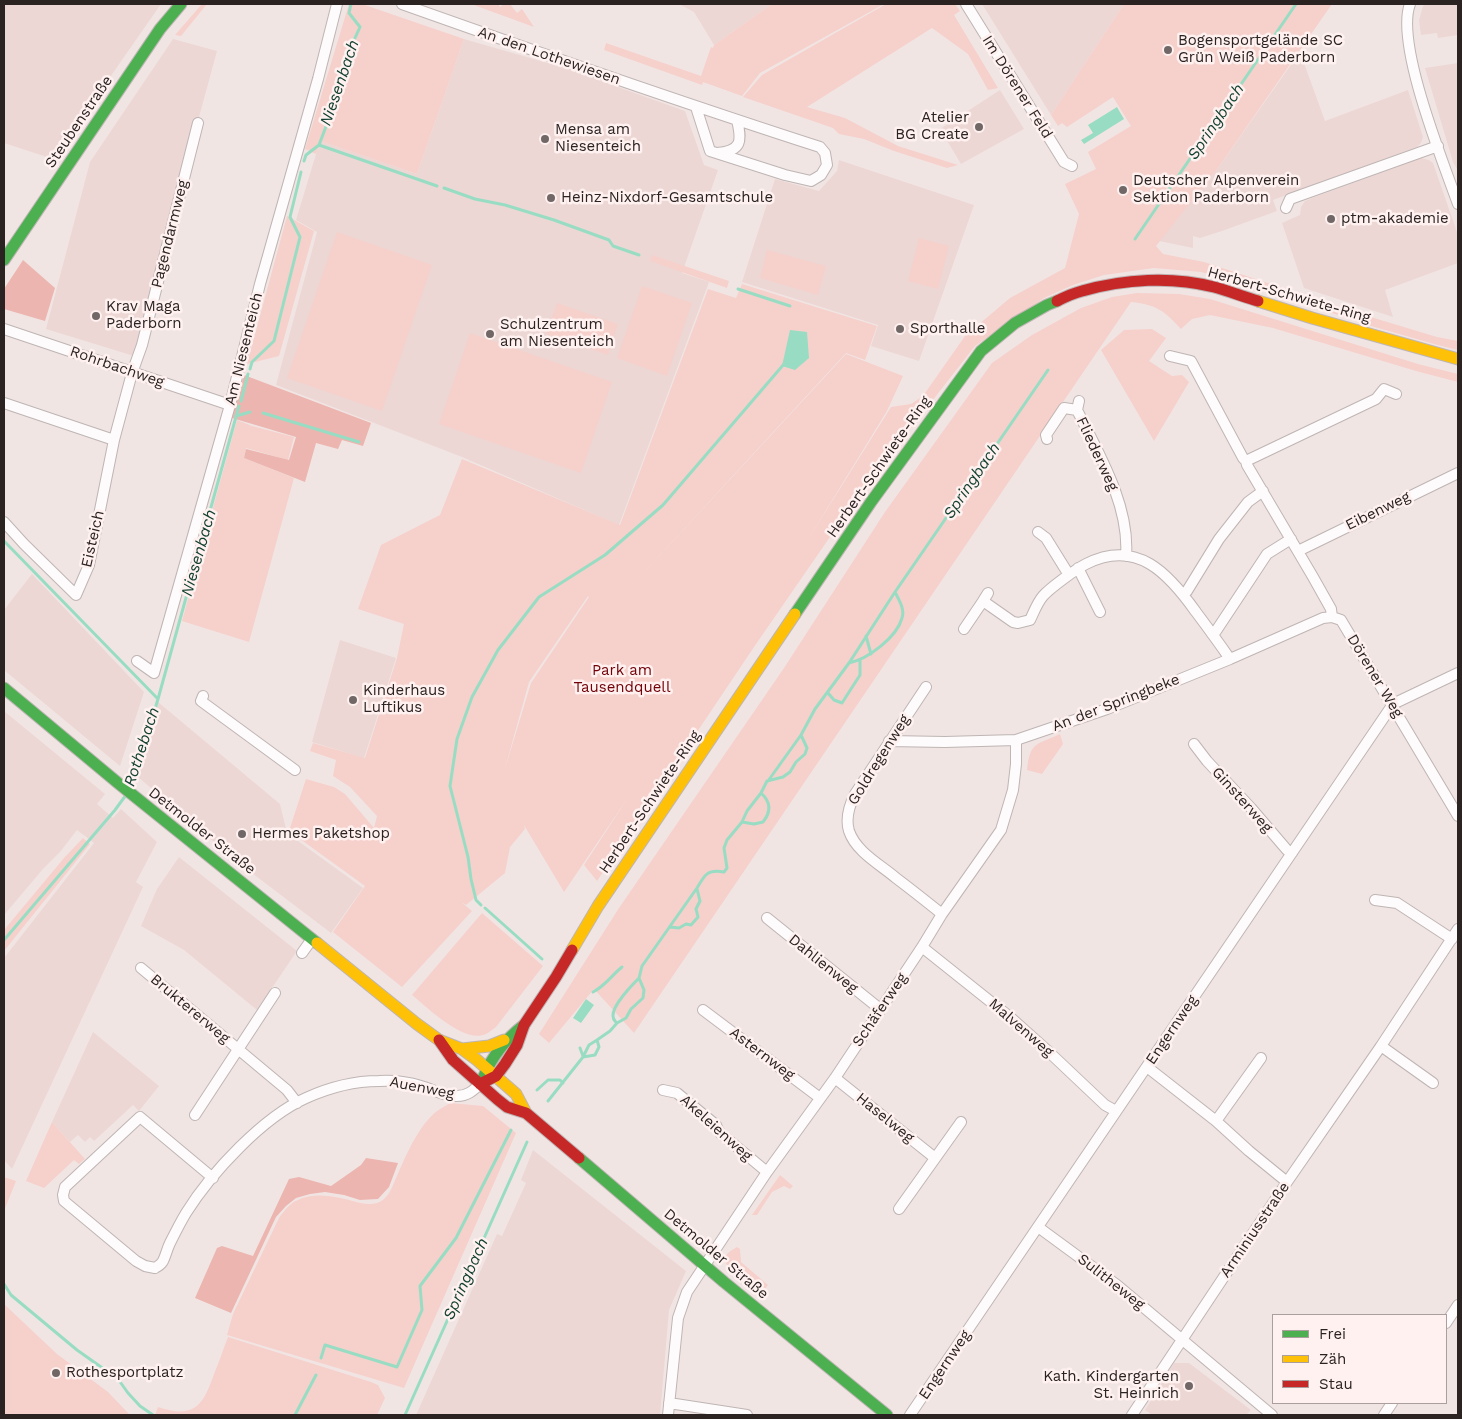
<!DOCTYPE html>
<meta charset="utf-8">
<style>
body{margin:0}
#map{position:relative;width:1462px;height:1419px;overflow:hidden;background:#f1e5e4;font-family:"Work Sans",sans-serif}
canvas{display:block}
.frame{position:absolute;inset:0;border:5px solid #2b2322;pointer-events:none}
.legend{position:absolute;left:1272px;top:1314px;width:175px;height:90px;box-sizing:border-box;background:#fef1ef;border:1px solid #aa9f9d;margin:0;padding:6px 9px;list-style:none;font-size:15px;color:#2b2322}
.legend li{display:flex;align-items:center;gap:10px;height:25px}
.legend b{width:25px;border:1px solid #aa9f9d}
</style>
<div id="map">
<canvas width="1462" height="1419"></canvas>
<div class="frame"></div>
<ul class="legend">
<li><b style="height:6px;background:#4caf50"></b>Frei</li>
<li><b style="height:6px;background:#ffc107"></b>Zäh</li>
<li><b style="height:6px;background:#c62828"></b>Stau</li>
</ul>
</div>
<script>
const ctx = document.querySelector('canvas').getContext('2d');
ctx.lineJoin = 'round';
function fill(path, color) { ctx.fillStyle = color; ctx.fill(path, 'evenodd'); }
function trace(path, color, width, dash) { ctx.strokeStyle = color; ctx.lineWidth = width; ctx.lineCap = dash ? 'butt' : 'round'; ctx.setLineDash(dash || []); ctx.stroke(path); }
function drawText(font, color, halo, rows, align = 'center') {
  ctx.font = font + ' "Work Sans",sans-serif'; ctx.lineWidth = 5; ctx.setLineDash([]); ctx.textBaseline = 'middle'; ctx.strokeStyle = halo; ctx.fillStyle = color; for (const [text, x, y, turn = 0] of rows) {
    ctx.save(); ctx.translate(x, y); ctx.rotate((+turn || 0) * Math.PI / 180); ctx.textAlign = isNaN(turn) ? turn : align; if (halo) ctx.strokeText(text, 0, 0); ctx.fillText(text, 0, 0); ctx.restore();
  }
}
fill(new Path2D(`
 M4 4H161L53 159 4 143Z
 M679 4H772L714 45 694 12Z
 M982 4H1124L1051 115Z
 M1426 4H1458V35L1438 38 1437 33 1421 35 1419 20 1423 6Z
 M173 39 217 51 134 356 46 329 90 162Z
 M464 39 565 68 685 111 704 165 718 170 682 273 709 282 619 525 462 457 276 385 317 232 296 220 320 141 417 174Z
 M1300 52 1325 121 1408 90 1423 137 1421 143 1417 147 1273 200 1277 211 1222 231 1200 238 1193 236V248L1159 241 1218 168Z
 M1458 63V169H1457L1453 162 1425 68Z
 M1000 90 1024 129 961 164 940 129Z
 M1421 158 1429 160 1433 163 1458 235V263L1385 290 1393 317 1304 288 1282 223 1300 215 1301 207 1305 201 1312 198Z
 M839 160 974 205 919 361 871 346 878 325 742 282 775 179 819 191 837 171Z
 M32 574 144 692 120 766 4 670V610Z
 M340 640 396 658 364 758 312 742Z
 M158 702 280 804 287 833 363 888 331 933 240 864 138 777Z
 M4 711 105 794 97 804 113 818 121 809 157 842 136 882 143 887 12 1169 4 1160V958L94 843 77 830 60 852 43 869 4 915Z
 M179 857 297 951 257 1010 184 950 141 926 157 889Z
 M93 1032 159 1086 139 1111 133 1105 94 1141 90 1137 85 1142 78 1135 70 1142 52 1122Z
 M533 1150 686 1271 669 1310 660 1415H416L497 1234 502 1236 526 1183 521 1180Z
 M1174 1363H1189L1251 1410 1246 1415H1152L1145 1410Z`), '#ecd7d4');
fill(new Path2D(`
 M202 4H207L181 36 175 35Z
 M349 4H362L464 39 417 174 320 141 316 154 305 149Z
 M471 4H498L500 7 504 4H510L517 13 522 9 534 27Z
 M772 4H884L760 73 742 96 703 82 702 85 604 50 606 43 701 76 711 47 713 48 714 45Z
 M886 4H955L960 11 954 15 998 88 988 90 968 54 932 28 807 107 845 118 898 146 958 165 947 168 894 151 864 139 839 134 833 128 743 97 762 75Z
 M1124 4H1332L1218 168 1156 246 1163 254 1204 262 1374 318 1437 337 1458 341V350L1434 344 1371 326 1246 284 1201 272 1154 268 1104 275 1073 285 1044 298 975 346 861 492 754 647 597 881 584 865 629 796 564 892 524 825 525 829 510 847 505 873 466 905 461 902 472 911 402 987 333 932 365 886 289 831 306 779 334 787 345 794 374 828 377 816 350 787 333 776 336 760 310 751 313 743 365 758 397 658 404 624 358 609 381 545 440 515 462 459 620 525 708 289 736 298 742 284 877 326 865 360 846 353 613 606 846 354 903 376 887 411 804 546 891 407 911 404 923 396 965 336 1010 298 1065 268 1079 214 1065 184 1096 169 1088 152 1131 126 1113 97 1067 127 1062 123 1058 126 1051 115ZM588 596 589 597 531 683 504 772 529 682Z
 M287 216 314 231 279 356 247 364Z
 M337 232 432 265 382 411 287 378Z
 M919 238 949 246 938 289 908 281Z
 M767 250 826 266 818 295 760 278Z
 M652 255 729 281 727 288 650 261Z
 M642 286 692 303 667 376 617 358Z
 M1137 293 1179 294 1210 299 1418 364 1458 374V382L1416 371 1273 328 1210 315 1192 319 1181 329C1164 311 1158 305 1131 302L634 1033 594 989 549 1043 539 1034 619 908 784 668 885 512 992 363 1032 335 1081 308 1112 297Z
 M557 303 618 324 608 355 546 334Z
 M1152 329 1166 338 1149 361 1172 376 1182 375 1189 382 1154 441 1101 350 1124 330Z
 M470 333 612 382 581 473 439 424Z
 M237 420 252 426 294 437 288 460 246 448 244 458 294 478 249 642 182 621Z
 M1060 734 1063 744 1042 774 1027 770C1030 741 1037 745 1060 734Z
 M83 838 90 844 4 951V930L64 858Z
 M482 913 543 966 496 1027C493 1029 490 1032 486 1034 464 1044 428 1008 412 995Z
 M450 1103 483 1106 516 1133 404 1388 227 1335 233 1314 279 1218C284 1211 290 1203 298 1200 311 1194 326 1195 340 1198 354 1200 371 1210 384 1199 391 1193 393 1184 397 1176 406 1155 419 1125 437 1111 441 1108 446 1106 450 1103Z
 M52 1122 85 1159 79 1164 74 1160 44 1188 26 1181Z
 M780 1175 793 1186 790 1189 784 1186 772 1192 757 1215H752Z
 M4 1177 16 1181 4 1211Z
 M737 1247 740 1249 741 1262 768 1285 762 1293 726 1264C723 1254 729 1252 737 1247Z
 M4 1304 57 1354 108 1392 130 1415H4Z
 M228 1337 371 1382 378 1385 385 1398 377 1415H155L158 1407C194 1419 203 1406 214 1374 219 1362 223 1350 228 1337Z`), '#f6d0cb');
fill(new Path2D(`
 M23 260 55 288 45 321 4 309V289Z
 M244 375 371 423 363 446 342 440 338 449 316 443 305 482 244 458 246 449 289 460 296 437 232 418Z
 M366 1158 398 1163 389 1187 378 1199 360 1200 344 1195 325 1192 310 1194 296 1198 286 1206 276 1217 231 1313 195 1298 217 1248 222 1246 253 1256 289 1179 299 1177 331 1186 361 1165Z`), '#ecb5af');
fill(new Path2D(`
 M1117 107 1124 119 1084 144 1081 140 1093 133 1088 125Z
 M790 330 807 332 809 358 795 370 782 366Z
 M586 999 594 1005 581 1023 573 1018Z`), '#98ddc3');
trace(new Path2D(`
 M319 145 437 186
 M304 161 306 155 319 145 336 100 345 60 360 27 349 13 351 4
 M444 188 475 199 505 205 554 220 609 240 613 246 639 255
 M1135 239 1296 4
 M738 289 790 306
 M250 369 252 362 274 341 300 237 290 217 301 172
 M241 401 248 374
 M263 413 359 442
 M236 416 250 412
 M4 541 158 699
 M866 636 871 654
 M849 663C868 659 897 637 902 618 905 609 899 600 895 592L1048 370
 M828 693 834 700 842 703 860 675V661
 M768 781 801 735
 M131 788 158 699 239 406
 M742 822 754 824 763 822C771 812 771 802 761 793
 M481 905 476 900 471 879 468 857 450 786 457 739 472 697 498 650 539 597 605 555 663 505 784 364
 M485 908 542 959
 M670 927 679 928 686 924 691 925 698 917 696 909 700 901 697 889
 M4 940 115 810 126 795
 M593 992C605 986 612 975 622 967
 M617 1023C614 1020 613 1020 613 1016 612 1006 632 985 639 978
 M580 1048 583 1056
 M583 1057 589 1045 597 1040
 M537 1090 548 1080H560L563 1083
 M548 1101 583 1057 595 1055 599 1047 597 1040 610 1031 617 1023 626 1018 631 1009 643 998 644 990 639 978 642 966 697 888C705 874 708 869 724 872L727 868 724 848 727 840 742 822 747 811 761 793 767 781 783 777 790 772 796 762 805 754 807 748 801 735 815 709 849 663 895 592
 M4 1284 11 1295 77 1350 118 1379 128 1393 140 1406 153 1415
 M321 1358 325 1345 397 1367 422 1310 420 1286 456 1238 511 1130
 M295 1415 316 1375
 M405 1415 527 1142`), '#98ddc3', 3);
const street = new Path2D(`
 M402 4C540 53 680 102 820 147L825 153 827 165 821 175 811 181 785 175 710 151 696 107
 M966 4 1064 162 1072 166
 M1410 4C1395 43 1443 162 1458 204
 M717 153C742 151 742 141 737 120
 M1286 208 1290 199 1438 146
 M4 329 230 405
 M1170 356 1191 361 1243 458 1246 461 1247 465 1313 577 1331 609 1332 617
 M1079 401 1077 410C1099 454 1130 506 1126 556
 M4 403 114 440
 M1047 439 1046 435 1064 408 1077 410
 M1246 461 1376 399 1384 389 1396 394
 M4 522 24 544 76 595 89 565 114 440 132 373 142 345 198 123
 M1038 532 1046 538 1069 575
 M1298 551 1458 473
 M1078 568 1100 612
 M1183 594 1187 591 1219 539 1248 502 1263 491
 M983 601 988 593
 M964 629 983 601 1013 622 1018 623 1030 620C1034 612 1037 603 1043 596 1050 588 1076 569 1086 564 1137 538 1169 574 1196 612 1208 628 1219 643 1230 659
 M1212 634 1216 631 1267 554 1291 539
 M137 661 154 673 230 405 260 284 318 79 337 4
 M926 687 855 794C849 806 845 818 849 831 856 852 881 865 896 878 912 890 927 902 942 914
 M203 696 201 701 295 770
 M889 741 945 742 1016 740 1107 709 1230 659 1323 618 1332 617 1341 620 1458 816
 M1194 744 1207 761 1251 808 1287 850 1292 853
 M1375 900 1397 903 1452 939
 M767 918 880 1009
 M922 947 1011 1018 1050 1053 1105 1105 1116 1111
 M302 953 312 939
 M141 968 287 1090 297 1103
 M703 1010 820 1098
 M1381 1046 1433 1083
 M1147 1067 1216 1121 1249 1151 1287 1182
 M835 1078 935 1158
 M663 1090 677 1093 716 1125 719 1132 767 1172
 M195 1115 275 993
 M1216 1121 1261 1058
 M213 1178 140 1117 65 1187 63 1195 64 1201 136 1261 145 1266 155 1268C158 1266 161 1265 163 1261 166 1255 167 1249 170 1243 175 1233 180 1223 186 1213 211 1173 263 1117 306 1098 328 1088 355 1081 379 1081 393 1080 408 1082 421 1086 432 1089 446 1097 457 1096 467 1096 473 1091 480 1084
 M899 1209 961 1122
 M1038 1227 1117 1285 1272 1415
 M1446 1323 1458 1305
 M669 1403 747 1415
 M668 1415 678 1318 687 1292 767 1172 835 1078 922 947 942 914 1001 830 1013 790 1016 764V740
 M910 1415 1393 704 1458 673
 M1132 1415 1287 1182 1381 1046 1458 929
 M1384 1415 1392 1403`);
const fast = new Path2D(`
 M4 260 160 29 181 4
 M795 614 871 502 981 351 1015 323 1047 305 1057 301
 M4 688 118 783 317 943
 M484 1076C493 1054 506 1039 524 1025
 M579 1158 724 1282 887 1415`);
const slow = new Path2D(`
 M1258 301 1312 318 1458 359
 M317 943 417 1024 439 1040 462 1049 477 1060 516 1094 526 1113
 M572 950 598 906 795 614
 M462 1049 489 1046 504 1040`);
const jam = new Path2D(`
 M1057 301C1065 297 1074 293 1082 291 1124 279 1172 276 1214 287 1229 291 1244 297 1258 301
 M439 1040 453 1060 497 1099 507 1107 526 1113 579 1158
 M480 1084 496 1076 505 1064 517 1045 524 1025 556 977 572 950`);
trace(street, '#beb5b4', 12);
trace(fast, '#beb5b4', 13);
trace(slow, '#beb5b4', 13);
trace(jam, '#beb5b4', 13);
trace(street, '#fdfbfb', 10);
trace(fast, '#4caf50', 11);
trace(slow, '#ffc107', 11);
trace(jam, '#c62828', 11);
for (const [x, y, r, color] of [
 [1168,50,5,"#706766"],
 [979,127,5,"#706766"],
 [545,139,5,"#706766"],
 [1123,190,5,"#706766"],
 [551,198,5,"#706766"],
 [1331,219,5,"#706766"],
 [96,316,5,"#706766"],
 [900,329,5,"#706766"],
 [490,334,5,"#706766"],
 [353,700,5,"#706766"],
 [242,834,5,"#706766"],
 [56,1373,5,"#706766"],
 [1189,1386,5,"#706766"]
]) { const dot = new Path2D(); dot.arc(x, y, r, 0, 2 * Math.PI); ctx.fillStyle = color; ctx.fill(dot); trace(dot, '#fef1ef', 2); }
drawText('15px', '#2b2322', '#fef1ef', [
 ["Bogensportgelände SC",1178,41],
 ["Grün Weiß Paderborn",1178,58],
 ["Atelier",969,118,"right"],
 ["BG Create",969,135,"right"],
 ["Mensa am",555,130],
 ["Niesenteich",555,147],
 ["Deutscher Alpenverein",1133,181],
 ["Sektion Paderborn",1133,198],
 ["Heinz-Nixdorf-Gesamtschule",561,198],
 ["ptm-akademie",1341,219],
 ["Krav Maga",106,307],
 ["Paderborn",106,324],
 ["Schulzentrum",500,325],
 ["am Niesenteich",500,342],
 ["Sporthalle",910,329],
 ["Kinderhaus",363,691],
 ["Luftikus",363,708],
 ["Hermes Paketshop",252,834],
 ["Rothesportplatz",66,1373],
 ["Kath. Kindergarten",1179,1377,"right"],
 ["St. Heinrich",1179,1394,"right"]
], 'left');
drawText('15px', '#2b2322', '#fef1ef', [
 ["An den Lothewiesen",549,56,19],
 ["Im Dörener Feld",1017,87,58],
 ["Steubenstraße",79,122,-56],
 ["Pagendarmweg",170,234,-76],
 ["Herbert-Schwiete-Ring",1289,295,16],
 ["Am Niesenteich",244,349,-76],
 ["Rohrbachweg",117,367,19],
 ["Fliederweg",1097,454,65],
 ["Herbert-Schwiete-Ring",879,467,-55],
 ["Eibenweg",1378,511,-26],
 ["Eisteich",93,539,-77],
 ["Dörener Weg",1375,676,59],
 ["An der Springbeke",1116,703,-21],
 ["Goldregenweg",879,760,-58],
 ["Ginsterweg",1242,800,48],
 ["Herbert-Schwiete-Ring",650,802,-56],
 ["Detmolder Straße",202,831,38],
 ["Dahlienweg",823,964,39],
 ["Bruktererweg",190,1009,40],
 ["Schäferweg",880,1010,-56],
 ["Malvenweg",1021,1028,41],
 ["Engernweg",1172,1030,-56],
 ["Asternweg",762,1054,37],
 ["Auenweg",422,1088,11],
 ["Haselweg",885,1118,39],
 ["Akeleienweg",716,1128,42],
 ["Arminiusstraße",1255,1230,-56],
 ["Detmolder Straße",716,1254,40],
 ["Sulitheweg",1111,1282,38],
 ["Engernweg",945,1365,-56]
]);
drawText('15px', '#710008', '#fef1ef', [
 ["Park am",622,671],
 ["Tausendquell",622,688]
]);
drawText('italic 16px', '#124031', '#fef1ef', [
 ["Niesenbach",340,83,-71],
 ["Springbach",1216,122,-56],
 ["Springbach",972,481,-56],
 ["Niesenbach",199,553,-74],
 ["Rothebach",142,747,-72],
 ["Springbach",466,1279,-66]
]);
</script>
